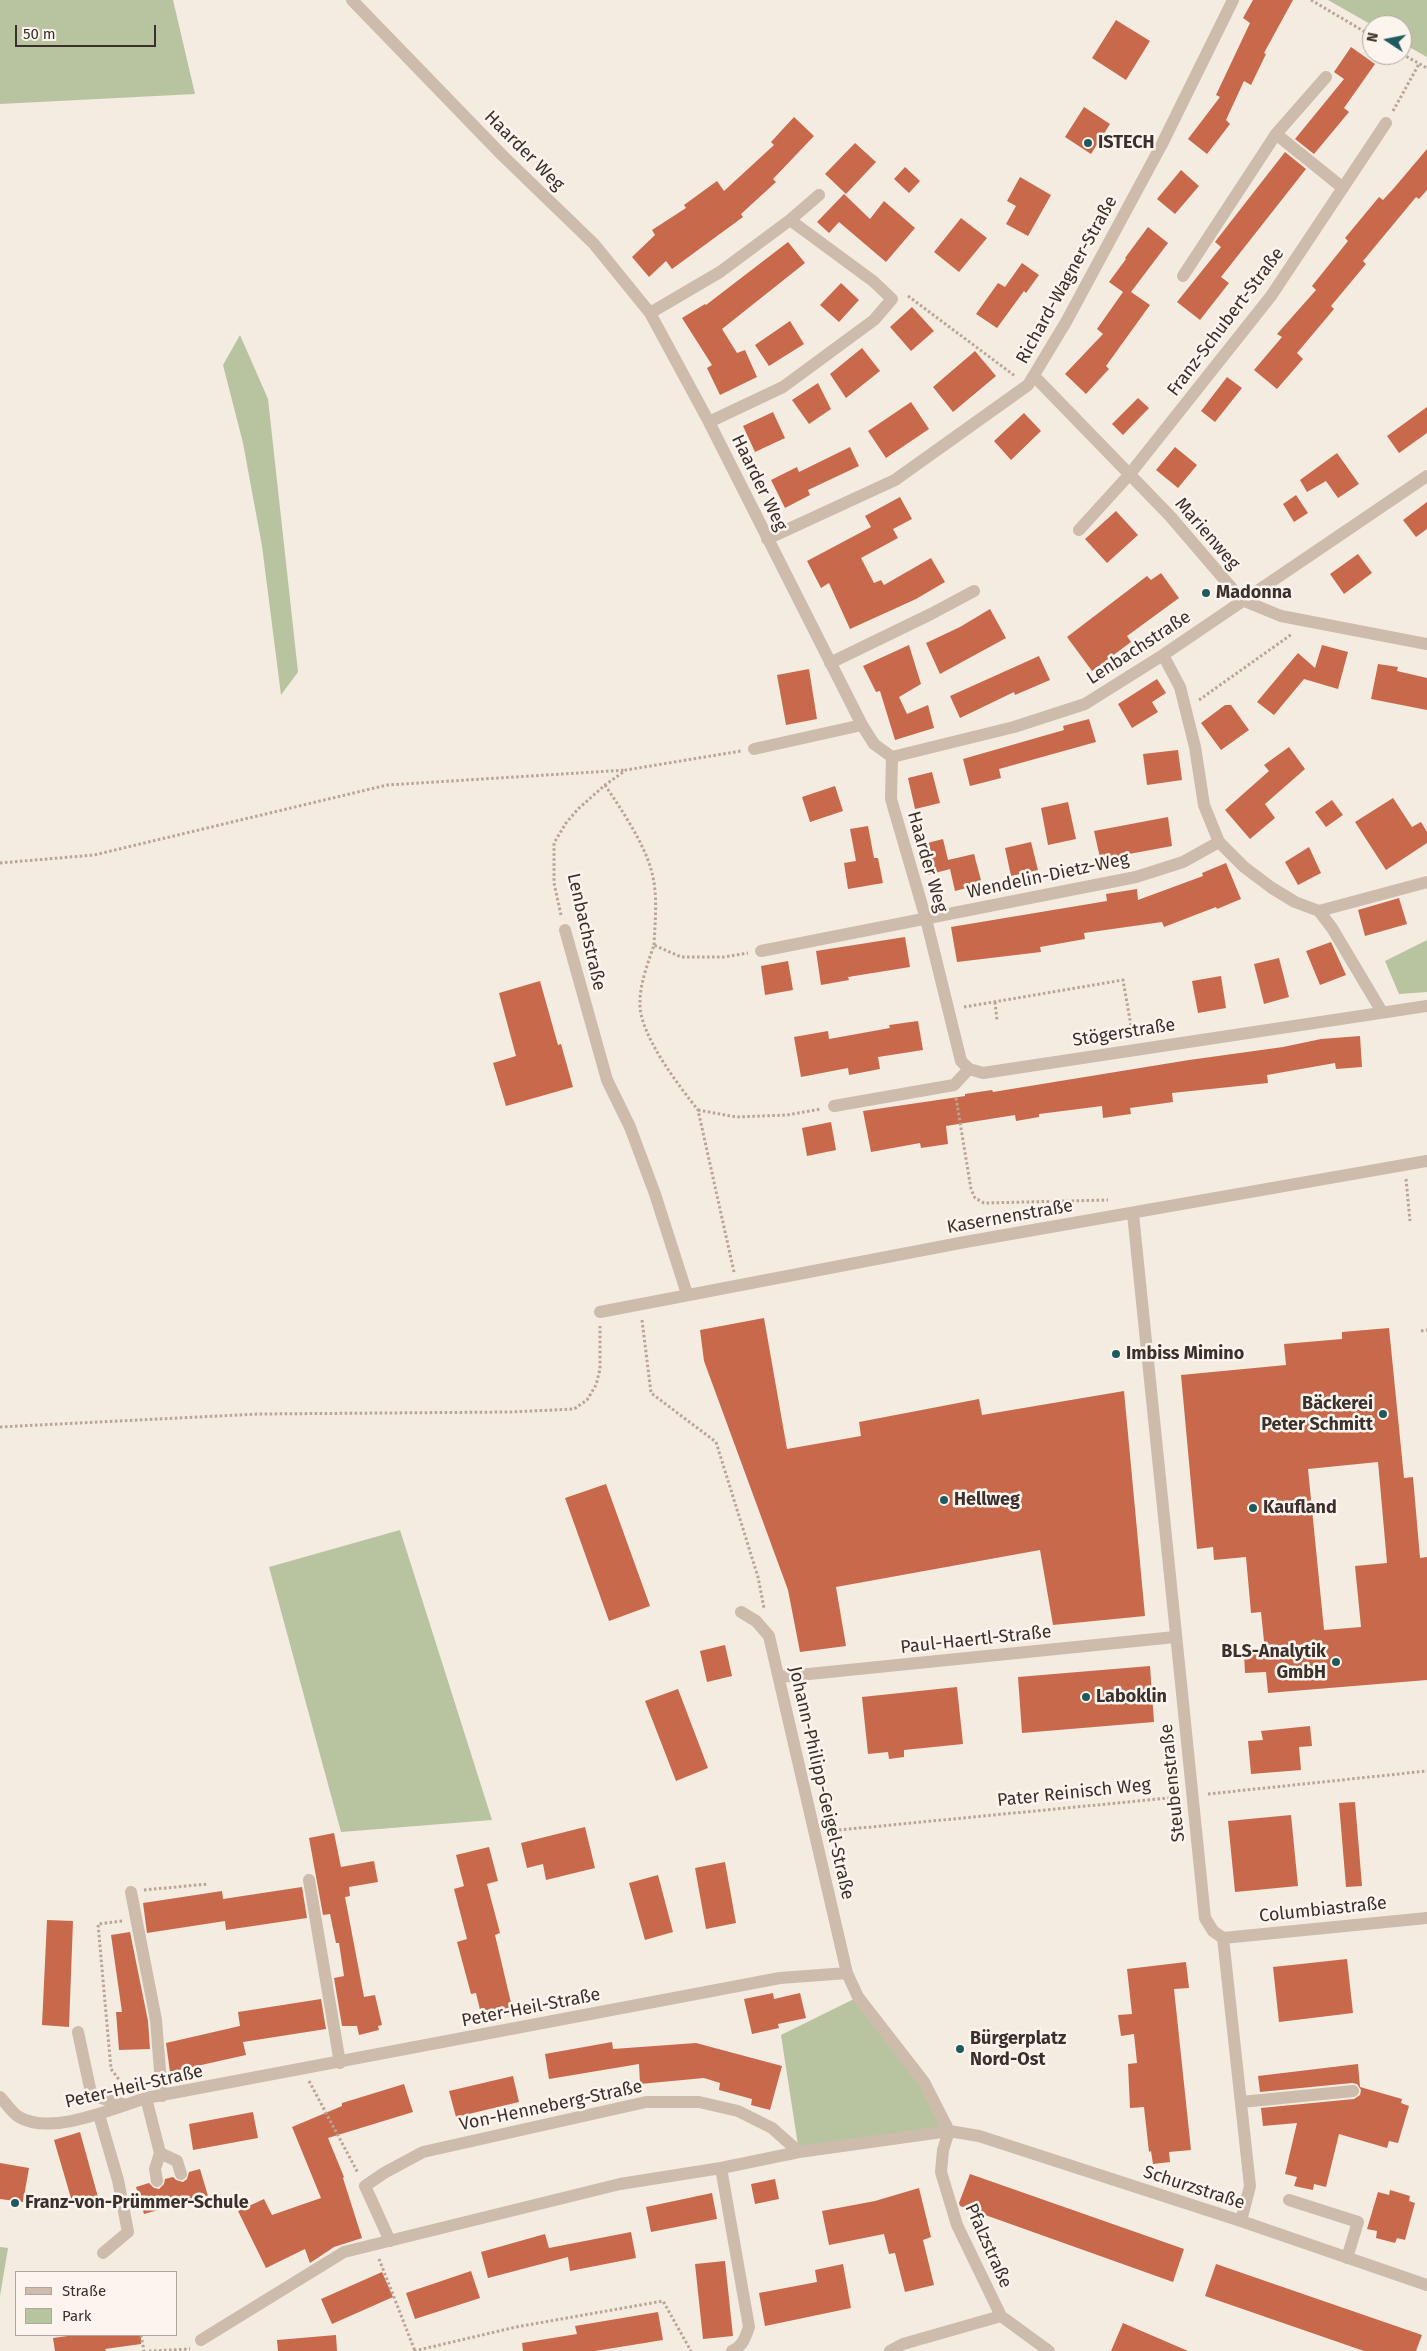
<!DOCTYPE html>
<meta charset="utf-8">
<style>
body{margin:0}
#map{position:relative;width:1427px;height:2351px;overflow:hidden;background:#f4ebe1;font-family:"Fira Sans",sans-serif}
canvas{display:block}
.legend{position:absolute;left:15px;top:2271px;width:162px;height:65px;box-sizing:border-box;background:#fbf5ee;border:1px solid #aea6a0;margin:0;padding:6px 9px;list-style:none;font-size:15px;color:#3b302b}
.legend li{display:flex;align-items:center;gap:10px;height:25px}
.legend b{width:25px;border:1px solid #aea6a0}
.north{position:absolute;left:1362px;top:15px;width:50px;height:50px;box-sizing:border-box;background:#fbf5ee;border:1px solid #aea6a0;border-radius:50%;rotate:281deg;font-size:14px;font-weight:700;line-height:20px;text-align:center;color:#3b302b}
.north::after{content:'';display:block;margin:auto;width:18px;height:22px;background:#1f5a5e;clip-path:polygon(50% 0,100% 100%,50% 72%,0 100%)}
.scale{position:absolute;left:15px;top:25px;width:141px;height:22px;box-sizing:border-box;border:2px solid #3b302b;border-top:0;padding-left:6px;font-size:15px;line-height:18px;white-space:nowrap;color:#3b302b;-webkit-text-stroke:4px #fbf5ee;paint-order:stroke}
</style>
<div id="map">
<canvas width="1427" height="2351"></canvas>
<ul class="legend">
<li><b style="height:6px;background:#cdbbac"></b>Straße</li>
<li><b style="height:14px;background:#b8c4a0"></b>Park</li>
</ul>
<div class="north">N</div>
<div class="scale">50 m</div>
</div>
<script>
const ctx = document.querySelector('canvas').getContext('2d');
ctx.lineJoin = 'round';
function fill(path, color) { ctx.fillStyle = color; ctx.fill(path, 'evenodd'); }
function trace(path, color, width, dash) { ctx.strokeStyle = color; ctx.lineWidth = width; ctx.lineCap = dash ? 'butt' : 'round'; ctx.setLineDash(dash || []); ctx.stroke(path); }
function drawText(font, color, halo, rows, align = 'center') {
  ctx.font = font + ' "Fira Sans",sans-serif'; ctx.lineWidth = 5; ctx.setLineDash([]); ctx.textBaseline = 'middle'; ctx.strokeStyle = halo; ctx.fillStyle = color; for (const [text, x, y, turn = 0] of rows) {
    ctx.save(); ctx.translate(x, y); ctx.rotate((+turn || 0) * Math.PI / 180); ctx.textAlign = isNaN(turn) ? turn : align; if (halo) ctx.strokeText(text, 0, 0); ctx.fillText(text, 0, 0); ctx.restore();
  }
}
fill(new Path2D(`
 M0 0H173L195 94 0 104Z
 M1328 0H1427V57L1402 43V25H1372Z
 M240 335 268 399 298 672 281 695 262 546 243 443 223 365Z
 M1427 940V992L1399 994 1385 961Z
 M400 1530 492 1820 341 1832 269 1567Z
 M858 1997 924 2082 949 2131 799 2152 781 2035Z
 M0 2247 8 2248 0 2296Z`), '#b8c4a0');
fill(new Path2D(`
 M1253 0H1293L1264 53 1266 54 1251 85 1244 81 1226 120 1230 124 1207 154 1188 139 1220 97 1216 95 1250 23 1243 18Z
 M1116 20 1150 41 1126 80 1092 58Z
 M1351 47 1375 64 1344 108 1349 112 1314 154 1295 139 1344 79 1334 72Z
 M1084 107 1110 124 1091 154 1065 137Z
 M794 117 814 136 773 179 776 182 741 214 743 217 672 269 666 261 649 277 632 257 655 235 652 230 686 208 684 205 717 181 724 191 774 145 771 142Z
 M855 143 876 162 846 194 825 174Z
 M1427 149V190L1419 199 1416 197 1363 261 1366 264 1331 306 1334 309 1297 353 1303 359 1277 389 1254 370 1282 337 1277 334 1316 290 1312 286 1348 241 1345 238 1379 197 1383 200 1394 188Z
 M1285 152 1306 169 1221 277 1229 283 1200 320 1177 302 1221 247 1215 242 1218 238Z
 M905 167 920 181 909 193 894 179Z
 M1181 170 1199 186 1175 214 1157 199Z
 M1020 177 1051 195 1028 236 1006 224 1016 206 1007 201Z
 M844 194 870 219 884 201 915 228 886 262 839 222 829 233 817 222Z
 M961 218 987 238 959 272 934 252Z
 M1148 227 1168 243 1131 292 1150 305 1106 366 1109 369 1086 394 1065 374 1103 334 1097 329 1123 292 1109 282 1126 259 1125 258Z
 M788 242 805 263 722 329 737 353 745 350 757 377 720 395 707 368 712 365 682 318 705 304 706 305Z
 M1022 263 1039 275 1026 293 1024 291 997 328 976 314 998 283 1005 287Z
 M841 283 859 300 839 322 820 305Z
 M912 307 934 331 911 351 890 327Z
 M790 321 804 344 769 366 755 345Z
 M862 348 880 371 846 398 830 374Z
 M975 351 996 376 953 412 933 387Z
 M1227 377 1242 388 1215 422 1201 411Z
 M818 383 831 409 809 424 792 400Z
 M1138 398 1149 408 1123 435 1112 424Z
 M911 402 929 429 886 458 868 431Z
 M1427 407V433L1399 453 1387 436Z
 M773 412 785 438 755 452 743 426Z
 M1024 413 1041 431 1011 460 994 441Z
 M850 447 859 466 808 490 810 495 785 508 771 480 797 467 799 472Z
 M1175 447 1197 465 1178 488 1156 470Z
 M1337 453 1359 484 1338 498 1326 481 1307 492 1300 480Z
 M1296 495 1308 513 1294 522 1283 504Z
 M900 497 912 519 893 529 898 538 861 558 874 583 881 580 884 585 931 558 945 582 916 599 850 629 829 583 821 588 807 561 871 527 865 516Z
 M1427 502V529L1416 537 1403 520Z
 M1116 511 1138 535 1107 563 1085 539Z
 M1358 554 1372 573 1344 594 1330 574Z
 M1161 573 1179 598 1127 636 1131 642 1092 671 1067 637 1147 576 1151 580Z
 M990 609 1006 638 940 674 926 643 960 627Z
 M909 645 921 684 899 697 907 714 928 705 934 728 895 740 880 691 876 692 863 666Z
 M1322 645 1348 652 1338 689 1304 679 1274 715 1257 702 1298 653 1315 668Z
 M1039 656 1050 680 1015 695 1014 692 960 718 950 696Z
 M1378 664 1398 667 1397 671 1427 678V710L1371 699Z
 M809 669 817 719 786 725 777 675Z
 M1157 679 1166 693 1152 702 1158 712 1132 728 1118 704Z
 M1225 705H1231L1249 730 1221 750 1201 723Z
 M1089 719 1096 742 999 769 1001 778 970 786 963 759 1064 730 1063 726Z
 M1289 747 1305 769 1265 804 1275 818 1250 839 1225 810 1269 771 1264 765Z
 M1178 750 1182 780 1147 785 1143 754Z
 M932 772 940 803 915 809 908 778Z
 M835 786 843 811 810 822 802 797Z
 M1393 798 1412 827 1421 822 1427 832V843L1386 870 1355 822Z
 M1332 800 1343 815 1326 827 1315 812Z
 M1068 802 1076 839 1048 845 1041 808Z
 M1168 817 1172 846 1129 854 1101 862 1094 831Z
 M868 826 874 858H878L883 883 848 889 844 863 856 861 850 829Z
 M943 839 948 860 974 854 982 884 955 891 950 869 928 875 920 845Z
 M1031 842 1038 870 1011 876 1005 848Z
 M1309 847 1321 873 1298 885 1285 862Z
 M1226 863 1241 899 1217 909 1216 907 1164 927 1162 922 1084 933 1085 939 1040 947 1041 952 957 962 951 927 1107 901 1106 894 1137 889 1138 900 1203 876 1202 873Z
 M1399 898 1407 924 1365 936 1358 910Z
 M905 937 910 967 848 977 849 980 821 985 816 951Z
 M1331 942 1346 975 1320 985 1306 951Z
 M1279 958 1289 997 1264 1004 1254 964Z
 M788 961 793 990 765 995 761 966Z
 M1221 976 1226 1008 1198 1013 1192 981Z
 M540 981 558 1045 561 1044 573 1087 506 1106 493 1063 516 1056 499 993Z
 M918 1021 923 1050 878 1057 880 1069 849 1075 848 1068 801 1077 794 1037 828 1031 829 1039 890 1028 889 1025Z
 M1360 1036 1362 1067 1336 1069 1335 1063 1267 1075 1268 1083 1172 1093 1173 1102 1130 1108 1131 1114 1103 1118 1102 1106 1039 1114V1117L1016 1121 1015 1115 946 1126 948 1144 921 1148 920 1143 871 1152 863 1111 965 1096V1094L992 1090 993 1092 1189 1060 1283 1047 1321 1039Z
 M831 1122 836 1150 807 1156 802 1128Z
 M764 1318 787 1449 861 1436 859 1422 979 1399 982 1415 1124 1391 1145 1616 1053 1625 1040 1550 836 1587 846 1646 800 1652 788 1590 704 1361 700 1330Z
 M1389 1328 1404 1478 1413 1477 1420 1558 1427 1557V1680L1268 1693 1266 1672 1245 1673 1244 1653 1265 1651 1261 1612 1251 1613 1246 1557 1214 1560 1213 1547 1197 1549 1181 1375 1286 1365 1284 1344 1342 1339V1332ZM1378 1462 1387 1563 1355 1566 1361 1627 1324 1630 1308 1469Z
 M606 1484 650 1606 609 1621 565 1498Z
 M725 1645 732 1676 707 1682 700 1651Z
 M1150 1666 1154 1722 1022 1733 1018 1677Z
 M957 1687 963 1744 904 1750V1757L889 1759 888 1752 868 1754 862 1697Z
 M678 1689 708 1768 676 1781 645 1701Z
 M1310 1726 1312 1746 1299 1747 1301 1770 1251 1774 1248 1741 1263 1740 1261 1731Z
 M1355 1802 1362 1886 1346 1887 1339 1803Z
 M1291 1815 1298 1886 1235 1892 1228 1821Z
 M585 1827 595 1868 546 1880 543 1864 527 1868 521 1843Z
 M334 1833 341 1867 374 1861 378 1882 349 1887 350 1896 345 1897 364 1997 375 1995 382 2025 378 2026 379 2030 359 2035 357 2026H342L334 1978 344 1976 339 1943H336L330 1914 323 1915 309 1838Z
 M489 1847 498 1881 487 1884 500 1933 495 1935 512 2007 481 2014 476 1993 471 1994 457 1942 467 1939 454 1889 464 1886 456 1855Z
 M725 1862 736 1923 706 1929 695 1868Z
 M658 1875 673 1932 645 1940 629 1883Z
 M302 1887 307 1918 226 1930 225 1921 147 1933 143 1903 222 1891 223 1899Z
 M47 1920 73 1921 69 2027 42 2025Z
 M130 1932 148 2021 150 2049 119 2050 116 2012H122L111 1935Z
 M1347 1959 1353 2013 1279 2022 1273 1967Z
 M1186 1962 1189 1988 1174 1989 1191 2150 1169 2152 1170 2162 1153 2164 1151 2151 1149 2152 1144 2107 1130 2108 1128 2064 1137 2063 1134 2034 1121 2036 1118 2015 1132 2014 1127 1969Z
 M773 1993 774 1999 800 1993 806 2018 778 2024 779 2028 752 2034 744 1999Z
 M321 1999 326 2029 243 2042 246 2055 170 2072 166 2043 240 2026 238 2012Z
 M612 2042 613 2049 696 2043 782 2066 770 2110 751 2105 752 2099 719 2090 720 2083 704 2078 640 2084 639 2064 549 2079 545 2054Z
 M1358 2064 1360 2087 1402 2099 1401 2103 1409 2106 1398 2143 1389 2141 1387 2148 1339 2134 1326 2187 1314 2184 1313 2190 1294 2186 1297 2177 1285 2174 1297 2123 1263 2126 1261 2108 1354 2099 1360 2095 1361 2090 1357 2084 1352 2083 1260 2092 1258 2076Z
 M513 2076 519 2102 456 2117 449 2091Z
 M404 2084 413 2112 328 2138 344 2177 343 2178 362 2238 334 2247 310 2263 305 2249 266 2268 238 2211 264 2199 272 2215 321 2198 292 2127 342 2106V2103Z
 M253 2112 258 2138 193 2150 189 2124Z
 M80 2132 98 2197 73 2205 54 2140Z
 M0 2163 29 2168 23 2202 0 2199Z
 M200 2169 208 2196 144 2214 136 2187 149 2183 154 2188 159 2189 164 2184 165 2179 173 2177 176 2180 183 2182 187 2179 189 2172Z
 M970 2174 1184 2249 1173 2282 960 2206 959 2203Z
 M775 2179 779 2199 755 2204 751 2184Z
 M919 2188 931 2237 923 2240 934 2285 905 2292 895 2253 889 2254 884 2234 829 2245 822 2211 875 2201Z
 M1390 2190 1410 2196 1409 2201 1415 2203 1405 2240 1397 2238 1395 2243 1376 2238 1377 2231 1367 2229 1378 2192 1389 2195Z
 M712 2193 717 2219 651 2232 646 2207Z
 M631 2232 636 2258 570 2271 568 2257 488 2278 481 2252 545 2234 549 2248Z
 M725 2261 733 2336 703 2339 695 2264Z
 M843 2264 851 2308 765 2326 759 2293 817 2282 815 2270Z
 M1216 2264 1422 2335 1416 2351H1364L1205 2296Z
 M471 2271 480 2298 415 2319 406 2293Z
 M382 2272 393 2297 332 2324 321 2299Z
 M658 2312 663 2340 595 2351H523L522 2343 577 2334 575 2326Z
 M1123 2323 1188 2351H1111Z
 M75 2335H141V2344L105 2349 106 2351H55L53 2338Z
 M336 2335 337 2351H278L277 2340Z`), '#c8694b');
trace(new Path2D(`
 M1311 0 1372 36
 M1402 54 1427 68
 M1393 111 1419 64
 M908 296 1015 376
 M1199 700 1292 634
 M605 785C621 809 645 844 652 873 658 896 655 921 654 945
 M0 863 94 855 387 785 626 770
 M561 915 554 883V843L566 823 578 809 605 785 626 770 741 751
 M995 1002 997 1020
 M964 1007 1123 980 1133 1037
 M956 1098 971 1189 975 1198 984 1203 1108 1200
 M698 1110 736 1117 787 1115 821 1109
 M1406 1179 1410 1221
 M734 1272 698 1110C679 1086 638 1033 640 1002 640 983 648 963 654 945L681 957H724L748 953
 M642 1320 651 1393 716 1442 758 1577 764 1608
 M1421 1331 1427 1330
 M0 1427 259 1414 510 1412 574 1409 587 1400 596 1385 600 1369V1326
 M1208 1794 1427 1771
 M829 1831 1179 1797
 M144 1890 208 1884
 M122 1921 98 1924 111 2069 126 2089
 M309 2081 358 2173
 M379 2259 415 2351
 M141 2335 144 2351
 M149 2351 190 2349
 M414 2351 516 2327 663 2301 691 2351`), '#b9a596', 3, [2.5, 2.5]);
trace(new Path2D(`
 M352 0 503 156 594 244 650 313 709 422 862 725 874 744 892 757 891 799 926 919 961 1061 969 1069
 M1326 77 1276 134 1343 188
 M1183 276 1276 134
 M650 313 720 272 790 220 819 195
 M1034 376 1170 516 1242 600 1281 616 1427 644
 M709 422 783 387 874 320 892 299 873 281 790 220
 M1079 530 1129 475 1271 296 1386 123
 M767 539 895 480 1028 385 1066 322 1162 144 1233 0
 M1163 655 1180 687 1195 747 1204 805 1219 842 1244 867 1272 888 1295 902 1319 911 1332 928 1382 1012
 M830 663 931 614 974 591
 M754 749 862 725
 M892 757 1014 727 1085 704 1163 655 1427 476
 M1319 911 1427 882
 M565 930 607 1080 630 1127 655 1194 687 1294
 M761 951 1136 877 1183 862 1219 842
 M834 1106 954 1085 969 1069 983 1073 1427 1006
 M1133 1214 1205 1918 1213 1931 1223 1938 1250 2186 1241 2221
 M600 1312 965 1242 1427 1161
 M741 1612 756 1621 769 1636 847 1973 858 1997 924 2082 949 2131
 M779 1677 1175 1637
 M309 1880 340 2063
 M131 1892 156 2020 162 2096
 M1223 1938 1427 1918
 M78 2032 91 2093 97 2097 126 2105
 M0 2097C6 2103 12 2113 19 2117 51 2136 112 2109 146 2098L780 1978 847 1973
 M146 2098 160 2153 155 2169 157 2181
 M1241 2102 1353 2091
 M99 2115 118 2180 128 2232 103 2253
 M949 2131 943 2150 941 2172 957 2225 1001 2316 1049 2351
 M160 2153 177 2161 181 2174
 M721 2168 749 2327C745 2338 743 2346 732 2351
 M1289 2200 1358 2222 1347 2258
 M390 2241 365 2186 384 2173 423 2152 646 2102H699L738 2111 772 2128 799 2152
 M201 2340 344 2252 620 2184 721 2168 799 2152 949 2131 979 2136 1241 2221 1427 2285
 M890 2351 903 2344 1001 2316`), '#cdbbac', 12);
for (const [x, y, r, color] of [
 [1088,143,5,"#1f5a5e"],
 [1206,593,5,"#1f5a5e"],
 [1116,1354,5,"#1f5a5e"],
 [1383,1414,5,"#1f5a5e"],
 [944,1500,5,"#1f5a5e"],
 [1253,1508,5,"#1f5a5e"],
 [1336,1662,5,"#1f5a5e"],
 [1086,1697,5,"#1f5a5e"],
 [960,2049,5,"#1f5a5e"],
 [15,2203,5,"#1f5a5e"]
]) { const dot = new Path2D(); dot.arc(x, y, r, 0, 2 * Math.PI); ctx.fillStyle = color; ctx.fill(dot); trace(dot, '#fbf5ee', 2); }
drawText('bold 18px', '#3b302b', '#fbf5ee', [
 ["ISTECH",1098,143],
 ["Madonna",1216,593],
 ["Imbiss Mimino",1126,1354],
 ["Bäckerei",1373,1404,"right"],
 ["Peter Schmitt",1373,1425,"right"],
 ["Hellweg",954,1500],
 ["Kaufland",1263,1508],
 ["BLS-Analytik",1326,1652,"right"],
 ["GmbH",1326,1673,"right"],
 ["Laboklin",1096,1697],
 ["Bürgerplatz",970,2039],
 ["Nord-Ost",970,2060],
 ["Franz-von-Prümmer-Schule",25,2203]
], 'left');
drawText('18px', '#3b302b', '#fbf5ee', [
 ["Haarder Weg",524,151,45],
 ["Richard-Wagner-Straße",1067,280,-61],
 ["Franz-Schubert-Straße",1226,322,-53],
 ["Haarder Weg",759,483,64],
 ["Marienweg",1207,534,49],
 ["Lenbachstraße",1139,648,-33],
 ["Haarder Weg",927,862,74],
 ["Wendelin-Dietz-Weg",1048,876,-12],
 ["Lenbachstraße",586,932,77],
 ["Stögerstraße",1124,1033,-9],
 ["Kasernenstraße",1010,1217,-10],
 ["Paul-Haertl-Straße",976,1640,-6],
 ["Johann-Philipp-Geigel-Straße",821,1783,77],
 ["Steubenstraße",1173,1783,-96],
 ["Pater Reinisch Weg",1074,1793,-6],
 ["Columbiastraße",1323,1910,-6],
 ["Peter-Heil-Straße",531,2008,-11],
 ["Peter-Heil-Straße",134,2087,-13],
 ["Von-Henneberg-Straße",551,2106,-12],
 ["Schurzstraße",1194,2188,18],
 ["Pfalzstraße",988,2246,66]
]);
</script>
